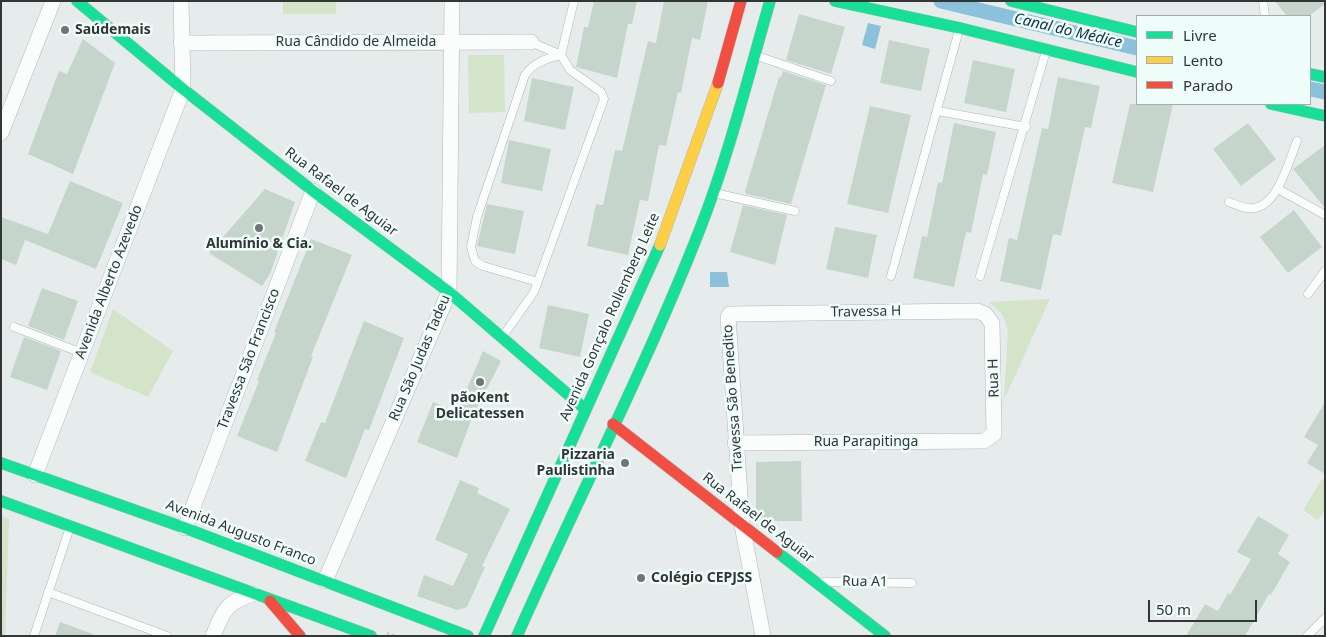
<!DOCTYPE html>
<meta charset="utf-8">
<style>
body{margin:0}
#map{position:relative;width:1326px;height:637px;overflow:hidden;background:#e6eceb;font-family:"Noto Sans",sans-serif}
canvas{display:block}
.frame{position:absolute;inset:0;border:2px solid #323736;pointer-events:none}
.legend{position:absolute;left:1136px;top:15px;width:175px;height:90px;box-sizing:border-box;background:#effdfa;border:1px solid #a3aeac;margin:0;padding:6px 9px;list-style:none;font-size:15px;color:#323736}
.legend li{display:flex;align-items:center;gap:10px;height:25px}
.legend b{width:25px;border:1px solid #a3aeac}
.scale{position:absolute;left:1148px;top:600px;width:109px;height:22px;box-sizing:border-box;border:2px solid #323736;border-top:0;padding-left:6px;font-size:15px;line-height:18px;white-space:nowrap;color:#323736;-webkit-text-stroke:4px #effdfa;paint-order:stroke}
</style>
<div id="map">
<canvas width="1326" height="637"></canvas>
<div class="frame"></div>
<ul class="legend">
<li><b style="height:6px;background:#16e098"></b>Livre</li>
<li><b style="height:6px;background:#ffcf43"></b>Lento</li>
<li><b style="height:6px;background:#f24e42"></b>Parado</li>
</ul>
<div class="scale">50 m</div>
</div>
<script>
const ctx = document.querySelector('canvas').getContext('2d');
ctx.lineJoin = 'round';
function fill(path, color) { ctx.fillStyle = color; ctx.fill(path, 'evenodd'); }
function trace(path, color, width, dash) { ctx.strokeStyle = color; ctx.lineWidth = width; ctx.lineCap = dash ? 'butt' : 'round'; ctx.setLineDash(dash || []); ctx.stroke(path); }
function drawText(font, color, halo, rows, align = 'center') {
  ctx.font = font + ' "Noto Sans",sans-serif'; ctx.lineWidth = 5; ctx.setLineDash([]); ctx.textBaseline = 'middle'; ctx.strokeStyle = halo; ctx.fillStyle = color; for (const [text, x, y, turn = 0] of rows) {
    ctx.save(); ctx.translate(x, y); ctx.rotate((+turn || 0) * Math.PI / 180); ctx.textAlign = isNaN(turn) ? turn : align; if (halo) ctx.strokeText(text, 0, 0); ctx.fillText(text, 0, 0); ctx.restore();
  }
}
fill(new Path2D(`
 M283 1H336V14H283Z
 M468 55H504L505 112 469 113Z
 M1050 299 1004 400 1008 329 1002 314 989 302Z
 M113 309 173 351 148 397 90 372Z
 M1322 479 1325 480V510L1318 520 1303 510Z
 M1 516 9 519 5 636H1Z`), '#d4e4c8');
fill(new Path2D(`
 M868 23 881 26 875 49 862 45Z
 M710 272H727L729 287H710Z`), '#8cc1dc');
trace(new Path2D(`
 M941 1 1137 48
 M1310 89 1325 92`), '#8cc1dc', 15);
fill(new Path2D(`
 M594 1H637L632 24H628L617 78 576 67 584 27H588Z
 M664 1H708L700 40 692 38 681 93 678 92 666 146 659 145 648 201 640 200 628 255 587 246 596 204 603 205 615 150 622 151 648 41 656 43Z
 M1275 1H1325V4L1309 16H1287Z
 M799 14 845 27 831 74 786 60Z
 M83 39 115 63 73 174 28 154 59 71 67 74Z
 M889 40 930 49 921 91 880 83Z
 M973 60 1015 69 1006 112 964 103Z
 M783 71 826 85 791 204 746 194 745 191 779 77H781Z
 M1058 77 1100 86 1091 128 1085 127 1061 236 1053 234 1041 290 1000 281 1009 238 1017 240 1042 128 1048 129Z
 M532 78 574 87 565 130 524 121Z
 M1130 104H1173L1153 192 1112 183Z
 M870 106 911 115 888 213 847 204Z
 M954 123 996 132 987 175 983 174 971 233 966 232 954 287 913 278 922 236 927 237 938 182 942 183Z
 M1248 123 1276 159 1241 186 1213 149Z
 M509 140 551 149 542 191 501 183Z
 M1325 145V208L1293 169Z
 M70 181 123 203 96 269 25 240 16 265 1 259V217L48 234Z
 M265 189 295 202 270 274 262 286 209 253Z
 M487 204 524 211 515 254 477 246Z
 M743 205 787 215 775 265 730 252Z
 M1294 210 1322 247 1288 273 1260 237Z
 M835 227 877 235 868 278 826 269Z
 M311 239 352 255 311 356 313 357 277 452 237 436 259 381 257 380 276 333 274 332Z
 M42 288 78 301 64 340 28 326Z
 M548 305 589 314 580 357 539 348Z
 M364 321 404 338 369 430 365 429 346 478 305 461 321 422 325 423Z
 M24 337 61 351 47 390 10 377Z
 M483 351 501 361 472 418 457 458 417 442 433 402 457 412Z
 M1325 402V474L1307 463 1318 445 1304 437Z
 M801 461 802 521H758L756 520V462Z
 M460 480 479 488 477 493 510 509 482 566 485 567 467 607 457 610 417 596 424 575 453 586 468 554 435 540Z
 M1258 516 1289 535 1278 554 1290 562 1271 595 1269 594 1245 636H1186L1205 604 1218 611 1228 593 1230 595 1251 559 1237 552Z
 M60 622 93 634 92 636H55Z`), '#c6d5cc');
const lane = new Path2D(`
 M1263 1 1265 16
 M757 56 831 81
 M938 111 1026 127
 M1278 189 1325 215
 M714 193 795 211
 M1229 202C1237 205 1246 210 1255 208 1278 204 1289 161 1297 141
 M891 276 959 30
 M980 276 1046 51
 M538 282 483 266 475 261 471 247 477 217 525 75C534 62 546 59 561 55L574 1
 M1308 294 1325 271
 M14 327 82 353
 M503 336 534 292 604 99 601 92 570 70 561 55 531 42
 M824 582 912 583
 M48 592 167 636
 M34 636 70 527
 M1307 636 1325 618`);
const street = new Path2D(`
 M181 43 531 42
 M1 133 53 1
 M735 443 984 441 994 434 992 323 985 314 977 311 730 314 728 317 742 525 763 636
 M35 475 183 89 181 1
 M185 528 313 191
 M325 581 449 292 452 1
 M213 636C224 610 225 603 253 594`);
const fast = new Path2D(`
 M77 1 183 89 313 191 449 292 585 409
 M835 1 960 28 1137 72
 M1011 1 1137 32
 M1310 74 1325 77
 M1271 104 1325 116
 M1 463 185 528 468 636
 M1 501 371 636
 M777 552 885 636
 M484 636 660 245
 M517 636C577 500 646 367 700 229 729 155 748 77 770 1`);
const slow = new Path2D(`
 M660 245 718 83`);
const jam = new Path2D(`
 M718 83 741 1
 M613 424 777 552
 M270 601 300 636`);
trace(lane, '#b1b7b6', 9);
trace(street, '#b1b7b6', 16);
trace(fast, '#b1b7b6', 12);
trace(slow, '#b1b7b6', 12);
trace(jam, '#b1b7b6', 12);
trace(new Path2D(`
 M387 633 395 636`), '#cacccc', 2.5, [2.5, 2.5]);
trace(lane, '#fbfcfc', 8);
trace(street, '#fbfcfc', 15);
trace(fast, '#16e098', 11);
trace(slow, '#ffcf43', 11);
trace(jam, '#f24e42', 11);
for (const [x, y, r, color] of [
 [65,30,5,"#717675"],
 [259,228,5,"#717675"],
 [480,382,5,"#717675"],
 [625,463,5,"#717675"],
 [641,578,5,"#717675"]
]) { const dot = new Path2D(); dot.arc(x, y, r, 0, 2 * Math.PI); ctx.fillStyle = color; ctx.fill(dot); trace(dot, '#effdfa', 2); }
drawText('bold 14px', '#323736', '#effdfa', [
 ["Saúdemais",75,30],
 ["Alumínio & Cia.",259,244,"center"],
 ["pãoKent",480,398,"center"],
 ["Delicatessen",480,414,"center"],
 ["Pizzaria",615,455,"right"],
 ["Paulistinha",615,471,"right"],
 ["Colégio CEPJSS",651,578]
], 'left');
drawText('14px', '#323736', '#effdfa', [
 ["Rua Cândido de Almeida",356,42],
 ["Rua Rafael de Aguiar",341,192,37],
 ["Avenida Alberto Azevedo",109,282,-69],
 ["Travessa H",866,312,-1],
 ["Avenida Gonçalo Rollemberg Leite",610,317,-66],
 ["Rua São Judas Tadeu",420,358,-67],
 ["Travessa São Francisco",249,359,-69],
 ["Rua H",994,378,-92],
 ["Travessa São Benedito",733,398,-94],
 ["Rua Parapitinga",866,442],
 ["Rua Rafael de Aguiar",758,518,38],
 ["Avenida Augusto Franco",241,533,21],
 ["Rua A1",865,582,1]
]);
drawText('italic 15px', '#113243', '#effdfa', [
 ["Canal do Médice",1068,31,13]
]);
</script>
